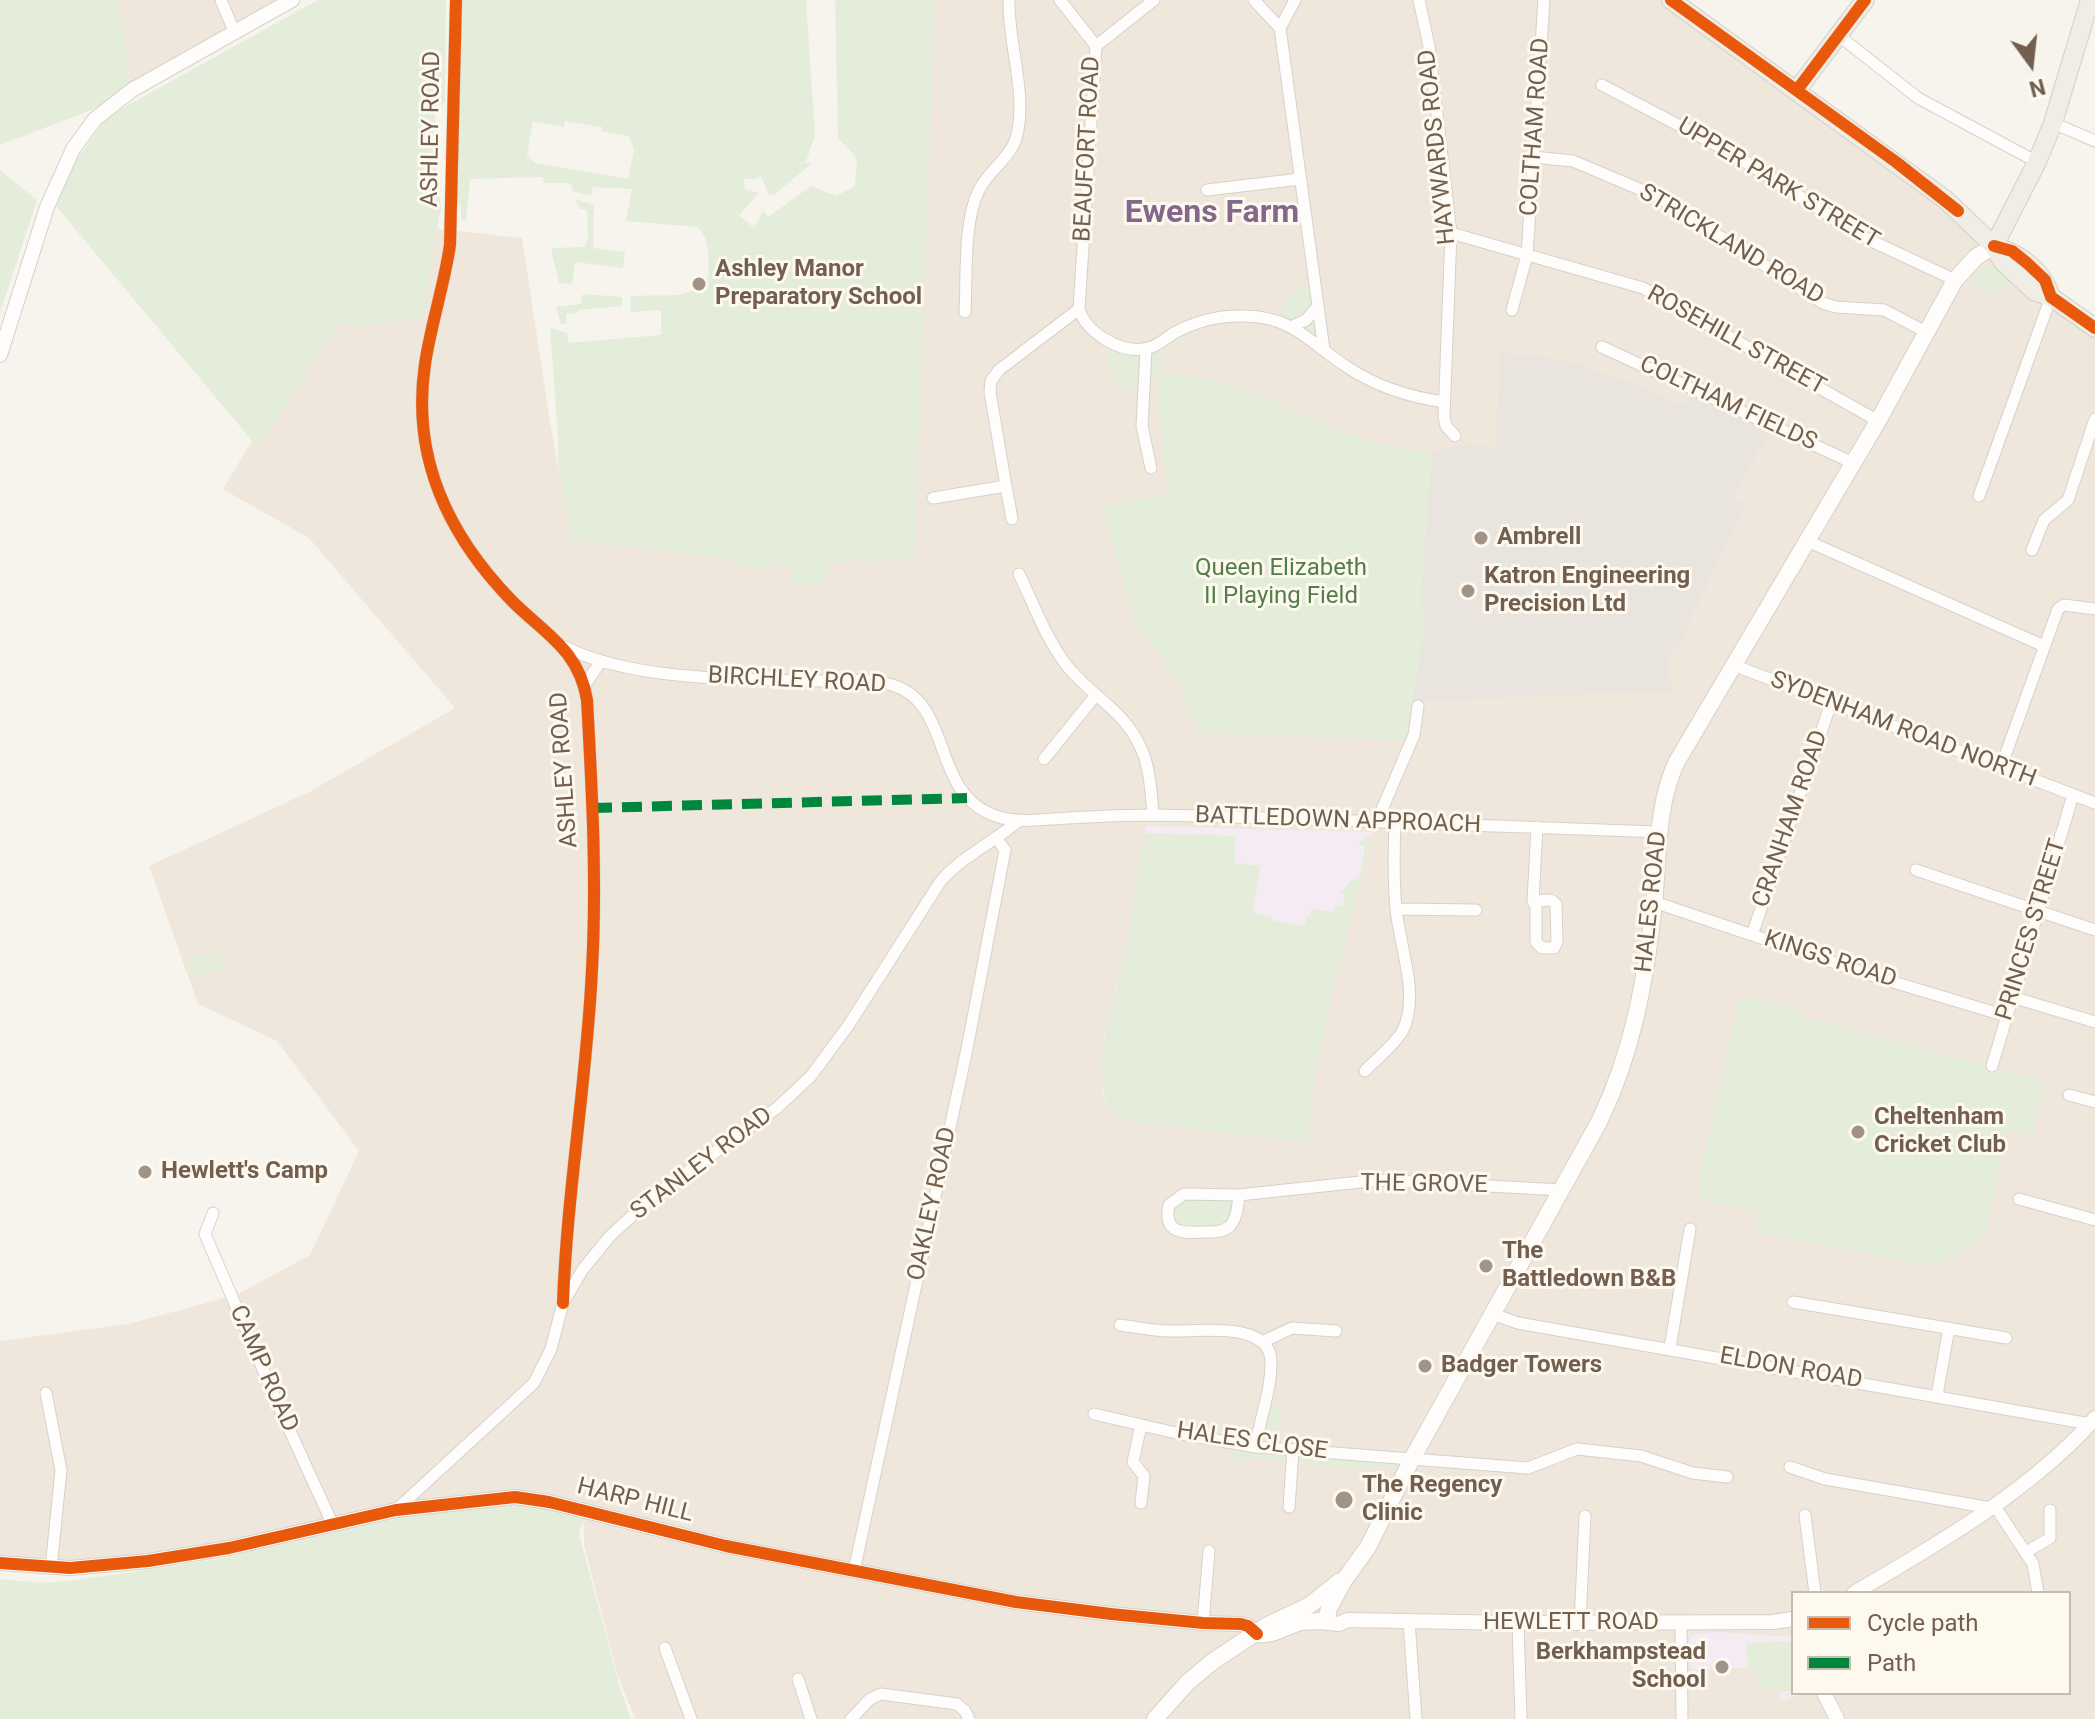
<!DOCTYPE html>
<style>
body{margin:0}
#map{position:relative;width:2095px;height:1719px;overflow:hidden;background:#f7f4ed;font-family:Roboto,sans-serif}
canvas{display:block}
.legend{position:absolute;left:1791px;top:1591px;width:280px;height:104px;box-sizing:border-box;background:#fdf9ef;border:2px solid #c6bbaf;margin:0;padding:10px 14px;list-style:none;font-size:24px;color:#735f4f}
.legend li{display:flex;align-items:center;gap:16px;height:40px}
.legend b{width:40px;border:2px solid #c6bbaf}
.north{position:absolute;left:1991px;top:24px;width:80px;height:80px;-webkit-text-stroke:6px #fdf9ef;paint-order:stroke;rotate:165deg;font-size:22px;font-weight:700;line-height:32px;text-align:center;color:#735f4f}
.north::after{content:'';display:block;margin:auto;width:28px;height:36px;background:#735f4f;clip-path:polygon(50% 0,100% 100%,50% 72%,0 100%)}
</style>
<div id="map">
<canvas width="2095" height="1719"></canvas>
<ul class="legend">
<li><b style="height:10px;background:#e8590c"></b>Cycle path</li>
<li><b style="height:10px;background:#00873e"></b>Path</li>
</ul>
<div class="north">N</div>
</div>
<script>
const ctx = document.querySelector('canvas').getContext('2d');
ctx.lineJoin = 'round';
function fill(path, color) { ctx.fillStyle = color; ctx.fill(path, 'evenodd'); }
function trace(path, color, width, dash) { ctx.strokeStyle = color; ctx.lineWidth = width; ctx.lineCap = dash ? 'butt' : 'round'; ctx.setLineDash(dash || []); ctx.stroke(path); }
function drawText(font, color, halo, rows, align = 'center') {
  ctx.font = font + ' Roboto,sans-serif'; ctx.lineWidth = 6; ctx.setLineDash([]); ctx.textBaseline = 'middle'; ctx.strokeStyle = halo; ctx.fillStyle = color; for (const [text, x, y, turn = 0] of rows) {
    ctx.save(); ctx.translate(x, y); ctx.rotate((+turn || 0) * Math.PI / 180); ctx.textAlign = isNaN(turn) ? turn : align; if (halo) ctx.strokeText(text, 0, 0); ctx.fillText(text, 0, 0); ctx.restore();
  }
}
fill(new Path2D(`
 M118 0H292L132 90Z
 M935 0H1671L1790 84 2095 328V1719H635L617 1673 584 1545V1524L500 1499 148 1561 0 1563V1341L128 1324 236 1295 310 1255 359 1151 277 1041 198 1004 149 866 311 791 455 708 309 538 223 489 384 223 522 238 550 422 572 540 921 369 923 192ZM1793 1593H2069V1693H1793Z`), '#efe7db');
fill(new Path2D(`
 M1501 352 1568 361 1638 386 1673 403 1687 402 1694 388 1773 426 1732 498 1745 505 1678 646 1669 653V676L1675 691 1412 701 1426 625 1421 597 1432 452 1461 445 1495 447Z`), '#e9e4de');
fill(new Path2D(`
 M1146 826 1372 832 1362 880 1337 971 1316 1071 1307 1142 1135 1122 1112 1113 1102 1093 1103 1038 1123 961Z
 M1717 1632 1793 1637V1693H1803L1781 1702 1780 1687 1759 1688 1757 1667 1691 1670 1690 1637 1695 1634Z`), '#f4ecf2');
fill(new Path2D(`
 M0 0H118L132 90 120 99 0 145Z
 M318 0H446L445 103 435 106V163L441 207 422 318 354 327 339 322 258 448 56 206 68 172 107 117Z
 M458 0H806L815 135 806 162 799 163H812L775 194 769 195 761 176 755 179H744L745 189 759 193 739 215 754 228 763 211 768 217 811 186 836 196 855 186 857 158 838 138 835 0H935L914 558 869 563 866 558 830 565 821 584H791L792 566 771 564V570L732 566V559L572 540 558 463V435L550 328 567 333 568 343 661 335V310L631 312 630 297C661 291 686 306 709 275 708 259 711 238 697 227L626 221 632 189 593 187 591 196 572 191 573 187 569 183H544L543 177 470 179 466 221 462 220 460 205H454ZM565 121 602 127V131L629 136 634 150 628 179 535 163 527 155 533 122 564 127Z
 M0 170 37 200 0 313Z
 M575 199 594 205 593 248 625 252 623 268 575 262 572 284 559 283 551 248 585 247 588 237 587 209H580Z
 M1989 265 1997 266 2014 280 1998 296 1970 282 1982 268Z
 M1314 284 1324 350 1278 321 1280 312 1298 286Z
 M583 294 622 297V306L578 310 577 313 566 314 567 324 560 323 556 307 581 304Z
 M1179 331 1182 339 1161 353 1157 373 1210 379 1249 391 1347 434 1400 449 1432 452 1421 597 1426 625 1405 740 1199 733 1183 692 1168 665 1136 624 1102 506 1168 494 1156 373 1144 372 1143 389 1123 390 1116 386 1107 354 1111 341 1135 349Z
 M1145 833 1235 836V863L1260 866 1252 913 1269 916 1272 914 1271 920 1305 926 1307 915H1311L1312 909 1334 912 1336 905 1343 906 1345 895 1339 894 1352 880 1359 879 1365 846 1359 845V842L1371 835 1362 880 1337 971 1316 1071 1307 1142 1135 1122 1112 1113C1087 1064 1113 1012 1123 962 1132 920 1136 876 1145 833Z
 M221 950 225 969 191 976 187 957Z
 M1740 997 1787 1005 1808 1018 2044 1082 2033 1135 2007 1130 1985 1237 1933 1266 1756 1232 1760 1211 1716 1203 1700 1197 1698 1182Z
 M1239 1195 1231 1224 1179 1232 1169 1221 1176 1198Z
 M1263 1406 1280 1408 1275 1448 1412 1459 1407 1468 1324 1466 1323 1464 1244 1458 1243 1463 1228 1461 1229 1443 1211 1439 1212 1428 1257 1434Z
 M514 1502 583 1518 579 1534 621 1691 631 1719H0V1579L41 1583 77 1580 218 1559 386 1519Z
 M1793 1641V1691L1780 1692 1779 1687 1759 1688 1758 1667H1748L1747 1643Z`), '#e3edd9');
const minor = new Path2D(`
 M221 0 234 31
 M456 0 450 245C444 286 431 324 425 364 411 458 448 535 512 601 545 634 579 650 587 700 592 789 597 879 592 969 587 1080 567 1191 563 1303
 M1060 0 1096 46 1079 309C1086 333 1122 355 1148 348 1158 346 1166 338 1174 333 1196 321 1220 315 1245 316 1294 317 1310 343 1347 367 1377 387 1409 397 1444 402
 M1254 0 1280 28
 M1295 0 1280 28 1324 350
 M1419 0 1429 46 1451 233 1444 416 1446 426 1455 436
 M1838 35 1918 98 2037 162
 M1096 46 1154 0
 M1602 85 1735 155 1861 236 1955 280
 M2053 123 2095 141
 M1533 157 1573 161 1658 197 1823 303 1836 307 1884 310 1926 332
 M1207 190 1300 179
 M1451 233 1643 288 1878 421
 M1512 310 1527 255 1544 0
 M965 312C967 277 963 222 979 190 988 171 1012 157 1017 135 1027 91 1008 44 1009 0
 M1293 326 1306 320 1317 307
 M1602 347 1853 463
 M1146 349 1142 426 1151 468
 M1006 486 1012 519
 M1979 496 2051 297
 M933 498 1006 486 990 392 991 381 999 370 1079 309
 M1805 540 2044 646
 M2032 550 2044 520 2068 500 2095 419
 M1019 574C1033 603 1045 636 1064 662 1077 680 1096 694 1112 709 1147 741 1150 770 1153 815
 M565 647C633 681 739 679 814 681 839 681 868 678 892 685 954 703 930 794 996 816 1019 824 1044 819 1068 818 1098 816 1128 815 1158 815 1325 819 1492 826 1659 832
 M1733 665 2095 803
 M585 685 601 661
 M1044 759 1096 695
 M2001 767 2058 609 2064 605 2095 609
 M1377 821 1414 735 1418 706
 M1916 870 2095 930
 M1533 901 1551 900 1556 904 1557 942 1554 948H1542L1536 942V907L1533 901 1537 827
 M1654 902 1880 978 2006 1016
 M1396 909 1476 910
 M1752 935 1831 703
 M2012 997 2095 1022
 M1992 1066 2073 795
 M1365 1071C1377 1058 1395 1045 1403 1030 1420 994 1399 945 1396 908 1393 879 1394 850 1395 821
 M2069 1095 2095 1102
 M1239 1195C1238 1205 1237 1218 1230 1226 1224 1232 1215 1232 1206 1232 1186 1233 1162 1235 1169 1205L1184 1194 1239 1195 1379 1180 1562 1190
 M2019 1199 2095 1220
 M213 1213 205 1234 280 1409 332 1523
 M1793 1302 2006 1338
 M1492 1314 1518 1323 2090 1424
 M1120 1325C1136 1327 1153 1331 1169 1331 1196 1332 1270 1320 1271 1361 1272 1390 1259 1419 1256 1447
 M1262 1342 1292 1328 1336 1331
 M1670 1348 1690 1229
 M46 1393 61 1470 51 1568
 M1937 1395 1949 1328
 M1094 1414 1176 1433 1256 1447 1528 1468 1577 1449 1641 1456 1693 1473 1727 1477
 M1790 1467 1825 1479 1991 1508
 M1141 1503 1144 1476 1133 1462 1141 1425
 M1994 1505 2033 1564 2038 1593
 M1289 1507 1293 1450
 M396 1510 534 1383 551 1349 563 1303 583 1269 610 1236 655 1195 777 1108 811 1076 848 1026 940 882C962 856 993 843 1018 821
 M1805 1515 1815 1593
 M2026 1552 2050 1538V1510
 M854 1571 967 1049 1005 850 997 839
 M1409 1621 1416 1719
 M1203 1623 1209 1551
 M1518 1623 1521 1719
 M1580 1623 1585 1516
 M1681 1623 1682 1719
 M665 1648 691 1719
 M798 1679 811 1719
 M851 1719 870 1699 881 1694 957 1704 965 1711 969 1719`);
const tertiary = new Path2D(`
 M0 355 47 207 73 149 95 119 132 90 292 0
 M0 1563 70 1568 148 1561 229 1548 396 1510 515 1497 549 1502 726 1546 1016 1602 1111 1614 1203 1623 1241 1624 1248 1626 1257 1634
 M1854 1593C1936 1545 2032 1490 2095 1418
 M1319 1622 1339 1624 1348 1620 1518 1623 1773 1622 1793 1619
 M1824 1693 1837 1719`);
const secondary = new Path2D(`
 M1257 1634C1275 1636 1285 1626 1301 1622 1311 1620 1318 1624 1327 1618L1329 1608 1345 1579 1368 1547 1412 1459 1599 1122C1633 1052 1646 979 1654 902 1659 855 1656 808 1676 763L1878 421 1955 280 1976 257 1994 246
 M1155 1719 1187 1683 1212 1662 1266 1626 1310 1605 1340 1581`);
const trunk = new Path2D(`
 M1671 0 1946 200 1994 246 2003 262 2034 291 2051 297 2095 328
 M1797 90 1865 0
 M1994 246 2037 162 2053 123 2090 0
 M1994 246C2020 254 2042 270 2051 297`);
trace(minor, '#d6d1cb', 13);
trace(tertiary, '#d6d1cb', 16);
trace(secondary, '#d7d1cb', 18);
trace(trunk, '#d5cfc8', 20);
trace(minor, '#fefdfc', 11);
trace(tertiary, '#fefdfc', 14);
trace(secondary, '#fefdfc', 16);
trace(trunk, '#f0ece6', 18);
trace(new Path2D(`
 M592 808 967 798`), '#00873e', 10, [20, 10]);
trace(new Path2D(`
 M456 0 450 245C444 286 431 324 425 364 411 458 448 535 512 601 545 634 579 650 587 700 592 789 597 879 592 969 587 1080 567 1191 563 1303
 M1671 0 1896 162 1958 211
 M1797 90 1865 0
 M1994 246 2012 251 2027 263 2045 280 2051 297 2095 328
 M0 1563 70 1568 148 1561 229 1548 396 1510 515 1497 549 1502 726 1546 1016 1602 1111 1614 1203 1623 1241 1624 1248 1626 1257 1634`), '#e8590c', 12);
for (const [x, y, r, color] of [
 [699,284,8,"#a19386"],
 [1481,538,8,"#a19386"],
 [1468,591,8,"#a19386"],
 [1858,1132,8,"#a19386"],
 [145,1172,8,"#a19386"],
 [1486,1266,8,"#a19386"],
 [1425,1366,8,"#a19386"],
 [1344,1500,10,"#a19386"],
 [1722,1667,8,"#a19386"]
]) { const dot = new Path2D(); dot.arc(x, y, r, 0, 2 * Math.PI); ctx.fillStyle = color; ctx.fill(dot); trace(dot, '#fdf9ef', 3); }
drawText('24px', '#735f4f', '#fdf9ef', [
 ["COLTHAM ROAD",1536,127,-86],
 ["ASHLEY ROAD",432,129,-89],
 ["HAYWARDS ROAD",1438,147,-96],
 ["BEAUFORT ROAD",1088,149,-87],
 ["UPPER PARK STREET",1778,184,31],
 ["STRICKLAND ROAD",1731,245,31],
 ["ROSEHILL STREET",1736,341,29],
 ["COLTHAM FIELDS",1728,404,25],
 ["BIRCHLEY ROAD",797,681,3],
 ["SYDENHAM ROAD NORTH",1903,730,21],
 ["ASHLEY ROAD",565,770,-94],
 ["CRANHAM ROAD",1791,819,-71],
 ["BATTLEDOWN APPROACH",1338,821,2],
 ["HALES ROAD",1652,902,-84],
 ["PRINCES STREET",2032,930,-73],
 ["KINGS ROAD",1830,960,18],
 ["STANLEY ROAD",702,1164,-37],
 ["THE GROVE",1424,1185,1],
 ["OAKLEY ROAD",933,1204,-78],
 ["CAMP ROAD",263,1369,66],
 ["ELDON ROAD",1791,1369,10],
 ["HALES CLOSE",1252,1442,8],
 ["HARP HILL",635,1501,14],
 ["HEWLETT ROAD",1571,1623]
]);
drawText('bold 24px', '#735f4f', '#fdf9ef', [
 ["Ashley Manor",715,270],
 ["Preparatory School",715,298],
 ["Ambrell",1497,538],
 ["Katron Engineering",1484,577],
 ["Precision Ltd",1484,605],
 ["Cheltenham",1874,1118],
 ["Cricket Club",1874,1146],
 ["Hewlett's Camp",161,1172],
 ["The",1502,1252],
 ["Battledown B&B",1502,1280],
 ["Badger Towers",1441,1366],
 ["The Regency",1362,1486],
 ["Clinic",1362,1514],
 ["Berkhampstead",1706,1653,"right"],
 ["School",1706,1681,"right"]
], 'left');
drawText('24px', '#557d4b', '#fdf9ef', [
 ["Queen Elizabeth",1281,569],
 ["II Playing Field",1281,597]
]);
drawText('bold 32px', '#85678e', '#fdf9ef', [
 ["Ewens Farm",1212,214]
]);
</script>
